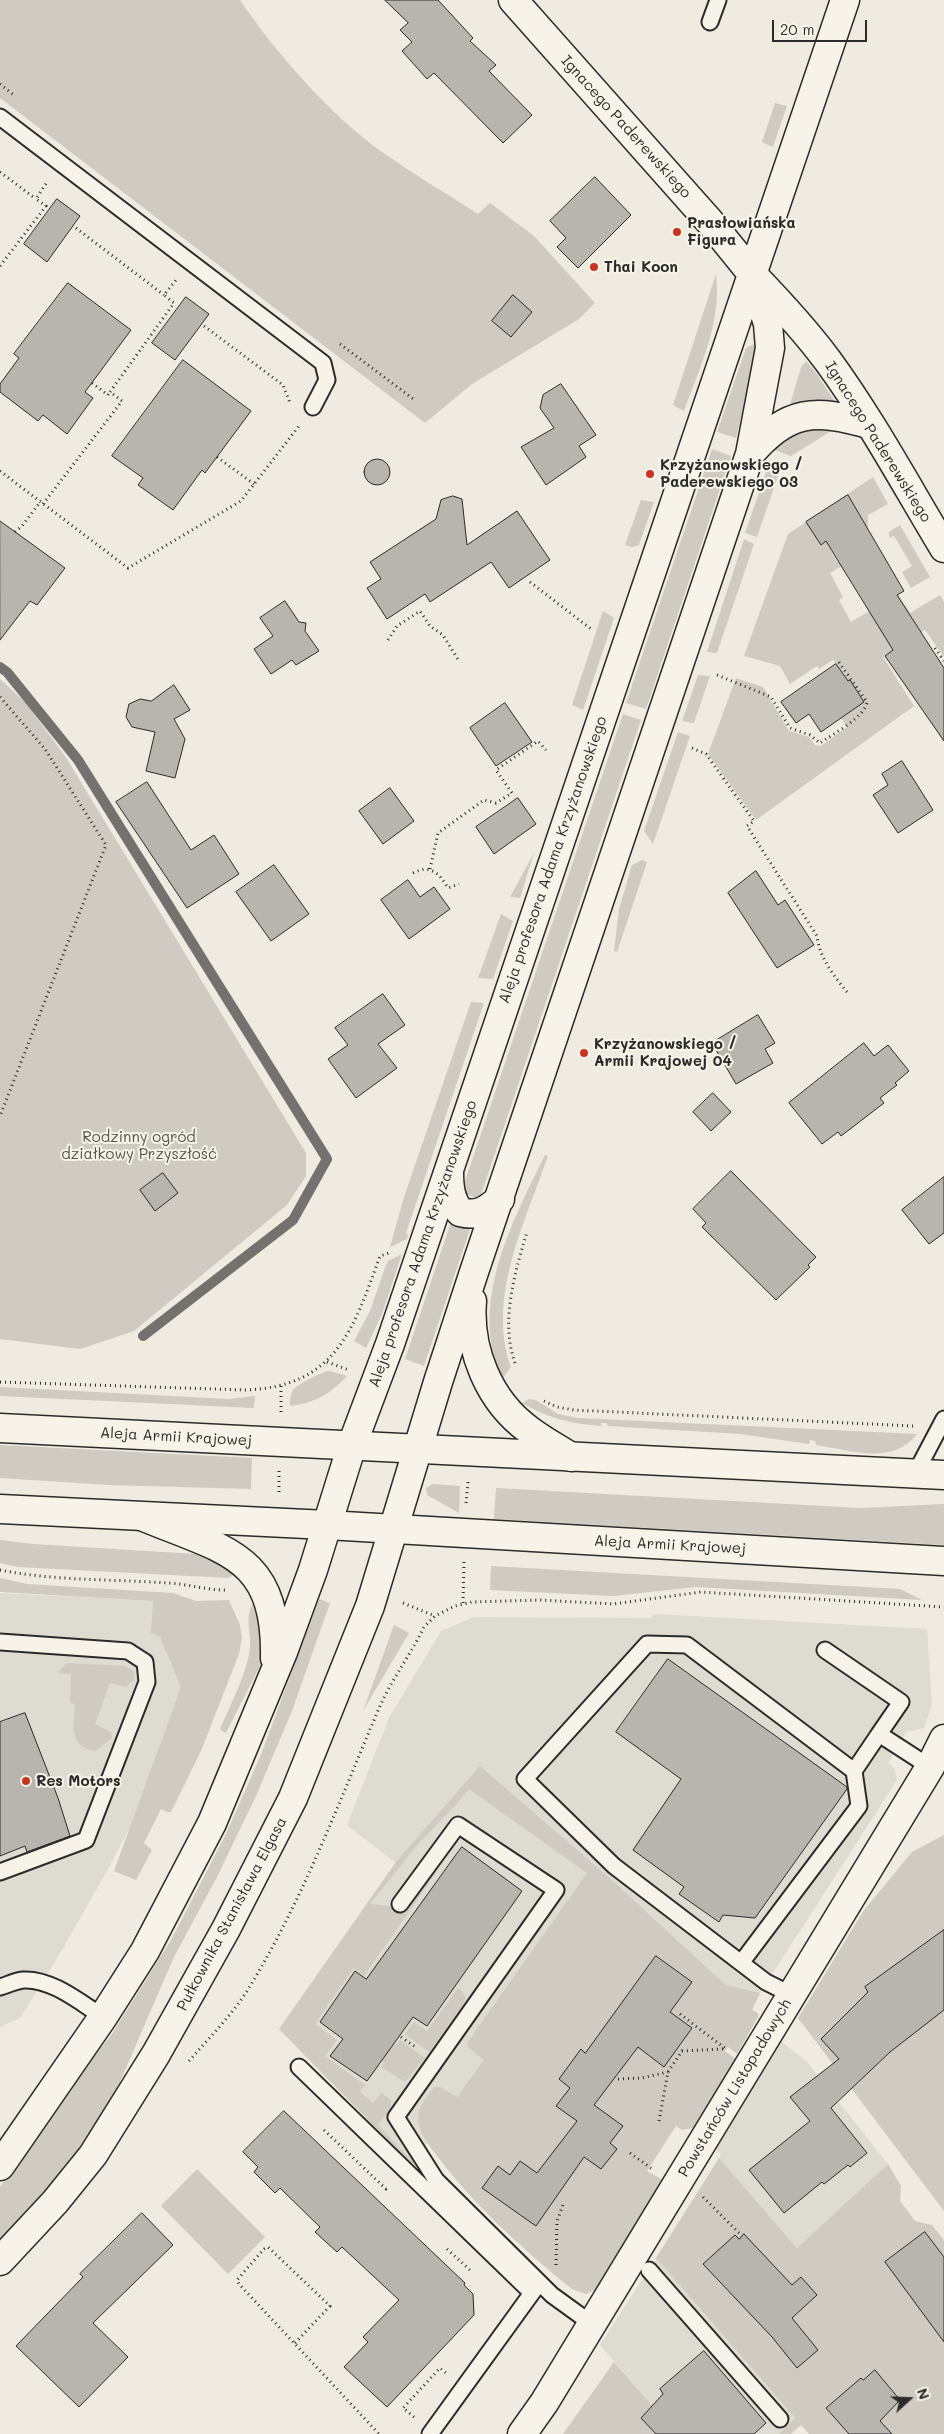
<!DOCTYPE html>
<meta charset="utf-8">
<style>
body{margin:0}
#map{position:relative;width:944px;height:2434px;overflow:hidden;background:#efebe0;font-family:Mali,sans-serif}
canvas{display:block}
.north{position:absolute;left:884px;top:2374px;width:50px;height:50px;-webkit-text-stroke:4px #f7f3e8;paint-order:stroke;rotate:70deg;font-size:14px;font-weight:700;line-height:20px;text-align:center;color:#2b2b2b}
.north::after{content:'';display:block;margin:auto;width:18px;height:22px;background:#2b2b2b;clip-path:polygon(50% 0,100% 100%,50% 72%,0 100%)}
.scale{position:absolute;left:772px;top:20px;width:95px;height:22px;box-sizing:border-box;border:2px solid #2b2b2b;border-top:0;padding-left:6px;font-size:15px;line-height:18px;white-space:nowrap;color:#2b2b2b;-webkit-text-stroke:4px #f7f3e8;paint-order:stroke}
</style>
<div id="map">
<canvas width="944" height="2434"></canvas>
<div class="north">N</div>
<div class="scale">20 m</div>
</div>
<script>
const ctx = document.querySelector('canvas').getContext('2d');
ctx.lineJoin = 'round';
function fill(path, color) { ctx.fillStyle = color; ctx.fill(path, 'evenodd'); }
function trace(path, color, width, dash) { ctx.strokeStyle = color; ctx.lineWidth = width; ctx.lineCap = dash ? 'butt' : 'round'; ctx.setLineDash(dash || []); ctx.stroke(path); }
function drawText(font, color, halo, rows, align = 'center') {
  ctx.font = font + ' Mali,sans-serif'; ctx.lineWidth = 4; ctx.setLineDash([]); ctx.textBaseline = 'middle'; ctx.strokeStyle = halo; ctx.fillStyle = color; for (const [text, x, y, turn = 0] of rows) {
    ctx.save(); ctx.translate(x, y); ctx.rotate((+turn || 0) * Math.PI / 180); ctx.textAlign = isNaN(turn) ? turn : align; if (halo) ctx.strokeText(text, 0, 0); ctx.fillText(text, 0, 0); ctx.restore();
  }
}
fill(new Path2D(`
 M0 1593 153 1601 152 1633 160 1637 192 1710 108 1869 62 1950 20 2018 0 2027Z
 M656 1614 927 1629 932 1704 924 1728 906 1732 888 1764 894 1767 897 1780 760 1993 726 1985 648 1913 552 2050 428 2142 412 2165 279 2029 396 1863 347 1825 389 1718 441 1631 474 1617 650 1618Z
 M781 2041 807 2062 888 2164 797 2248 719 2158 721 2154 716 2149Z
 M656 2258 795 2418 779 2434H677L600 2345Z`), '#dedbd1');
fill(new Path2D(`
 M0 0H240C275 52 331 116 382 152 413 174 446 193 478 214L490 203 534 236 595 303 579 319 472 384 425 423 0 98Z
 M775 103 787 106 773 147 762 142Z
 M716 274C722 322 700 367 684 411L673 405Z
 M754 344 758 346 757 350 736 438 717 432 746 348Z
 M806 361 814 370 836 403 790 405 801 367Z
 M808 428H836L791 456 774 450 786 437Z
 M712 449 731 456 646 709 626 703Z
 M767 469 779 473 757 537 745 533Z
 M873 477 888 504 868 515V527L830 550 839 564 876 542 877 546 830 573 843 597 839 600 851 622 898 594 910 613 940 595 944 602V657L925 630 883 657 914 706 756 820 708 754 736 678 763 687 789 731 809 737 815 745 821 746 847 727 837 712 836 664 833 660 819 669 817 666 790 684 780 666 744 656 788 534Z
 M641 500 654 502 639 545 632 547 625 545Z
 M900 525 930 577 911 588 902 572 912 566 894 536 889 538V532Z
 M744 539 754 544 717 653 707 652Z
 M603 611 614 618 583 710 572 705Z
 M698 675 710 676 694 723 682 721Z
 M0 679 27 704 67 759 306 1153V1176L287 1205 134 1331 80 1349 0 1339Z
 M623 714 641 720 481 1195 475 1198 465 1193 463 1187Z
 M678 732 690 736 653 844 644 831Z
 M534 853 520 898 510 897Z
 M642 860 647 862 617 952 614 951 619 909 632 865Z
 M501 914 513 921 493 979 478 978Z
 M471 1002 484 1003 406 1233 408 1235 407 1239 390 1247 404 1197Z
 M545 1155 548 1156C526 1220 486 1298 511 1367L502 1379C468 1304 512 1222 545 1155Z
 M452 1219 459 1226H471L424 1366 405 1359Z
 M402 1254 382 1314 366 1348 354 1341 370 1311 386 1265 388 1261Z
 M330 1371 347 1376C332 1393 313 1404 290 1406 290 1401 290 1395 293 1390 298 1384 323 1371 330 1371Z
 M0 1387 229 1399 255 1396 254 1408 0 1396Z
 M529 1399 536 1400 558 1414 578 1418 917 1434C893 1466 850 1450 816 1445L815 1441 810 1440 809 1444 740 1434 608 1426 606 1423H601V1426C571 1424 548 1418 522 1403Z
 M0 1445 252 1458 251 1489 108 1485 0 1478Z
 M433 1484 460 1486 459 1513 427 1495 426 1488Z
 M496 1488 860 1508 944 1504V1545L494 1519Z
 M0 1540 33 1544 196 1554 221 1563 236 1574 228 1578 18 1567 0 1563Z
 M491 1566 900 1589 922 1600 696 1587 613 1596 490 1590Z
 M0 1578 27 1584 173 1593 196 1601 229 1600 240 1625 242 1637 239 1654 201 1751 171 1812H167L161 1809 144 1843 152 1850 136 1880 114 1871 181 1687 160 1637 151 1633 153 1601 0 1592Z
 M319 1599 330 1603 292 1711 256 1796 217 1877 174 1957 123 2075 102 2118 77 2156 0 2245V2187L62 2096 112 2034 171 1940 225 1836 260 1757Z
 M257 1600 265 1649 262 1662 226 1733 220 1730C230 1704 247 1675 250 1647 252 1631 242 1612 257 1600Z
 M394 1625 409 1633 363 1711 391 1633Z
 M67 1663 126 1666 134 1672V1680L126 1687 110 1683 95 1724 111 1732 112 1738 95 1751C68 1746 74 1726 75 1704L70 1703 71 1674 57 1673Z
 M480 1766 614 1882 726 1985 760 1993 752 2010 758 2013V2017L737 2054 728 2047 725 2051 737 2060 698 2127 682 2130 676 2126 647 2171 663 2180 600 2288 586 2294 572 2289 563 2282C517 2243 478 2209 441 2161 431 2148 418 2133 418 2117 418 2106 428 2096 434 2087H440L457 2097 484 2060 469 2048 467 2043 587 1873 469 1789 453 1808 418 1844 370 1904 406 1908 432 1871 436 1873 364 1976 354 1968 315 2024 337 2040 325 2056 365 2085 360 2092 373 2103 381 2093 391 2100V2107L378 2125 414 2163 412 2165 279 2029 396 1862Z
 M944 1835V2211L798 2018 864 1910 912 1852Z
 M458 1988C465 1993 467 1997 463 2005L429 2052 405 2034 414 2022 427 2031Z
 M387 2038 397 2044 400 2040 425 2058 405 2082 381 2067 384 2062 375 2055Z
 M719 2158 797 2248 888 2164 901 2186 900 2201 915 2221 932 2225 944 2240V2434H809L801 2425 791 2434H779L795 2418 656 2258Z
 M197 2169 265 2237 228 2274 161 2206Z
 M614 2362 677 2434H563Z`), '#cfcbc2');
trace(new Path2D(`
 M0 667 7 672 78 760 327 1159 293 1220 143 1336`), '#74726e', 10);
const building = new Path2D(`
 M385 0H438L473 38 470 41 496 65 489 71 532 115 503 143 434 73 427 79 402 51 412 42 400 30 408 23Z
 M595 177 631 215 578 268 557 247 566 238 550 221Z
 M57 199 80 216 47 262 24 244Z
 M68 283 131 330 85 392 93 398 67 434 43 415 38 421 0 392V384L19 358 14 354Z
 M513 295 532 312 511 337 492 321Z
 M186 297 209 314 175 360 152 343Z
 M183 360 251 411 205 473 202 470 173 510 138 485 143 478 112 456Z
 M561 384 596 435 579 446 586 457 546 485 521 447 554 428 540 408 543 395Z
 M364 472a13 13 0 1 1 26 0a13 13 0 1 1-26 0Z
 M848 495 904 591 897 595 944 668V741L885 656 893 650 840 564 826 541 821 545 806 522Z
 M453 496 462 499 467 545 517 511 550 560 509 588 491 562 430 602 425 594 387 619 367 588 381 579 370 562 436 519 441 500Z
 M0 521 65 568 37 605 30 601 0 640Z
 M285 601 299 622 306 623 305 631 319 651 296 665 292 660 271 674 254 649 273 636 260 618Z
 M836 664 848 681 850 680 864 702 821 732 809 714 796 723 781 702Z
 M174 685 190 710 174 719 185 739 175 778 146 771 155 732 132 727 126 717 129 704 140 699 151 701Z
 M505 703 532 742 496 766 470 728Z
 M902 761 933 810 898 833 873 795 888 785 882 774Z
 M147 782 191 850 214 835 239 874 187 908 116 802Z
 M390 788 414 821 383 844 359 811Z
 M518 798 536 824 494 854 476 827Z
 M274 865 309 914 271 941 236 892Z
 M756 871 778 905 785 900 814 945 777 968 728 893Z
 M408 880 420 897 434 887 450 909 409 939 381 900Z
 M383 994 405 1025 378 1044 397 1068 356 1098 328 1059 348 1045 335 1028Z
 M758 1015 775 1043 765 1049 773 1063 736 1084 712 1043Z
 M864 1043 874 1056 888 1045 909 1071 895 1083 897 1085 880 1098 884 1103 841 1136 838 1132 822 1144 789 1103Z
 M713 1093 731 1112 711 1131 693 1112Z
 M731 1171 816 1257 808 1265 810 1267 776 1300 702 1227 706 1223 693 1209Z
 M163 1173 178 1193 155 1211 140 1190Z
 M944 1177V1233L929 1244 902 1210Z
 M668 1659 847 1787V1789L755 1918 723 1915 719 1922 679 1894 684 1887 633 1850 681 1779 616 1732Z
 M25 1713 58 1798 70 1836 27 1852 25 1846 0 1856V1722Z
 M462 1847 522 1891 427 2026 413 2017 367 2081 330 2056 343 2039 320 2022 355 1971 366 1979Z
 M944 1930V2010L890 2052 831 2108 867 2153 850 2167 848 2165 824 2184 822 2182 784 2213 749 2170 810 2121 790 2097 839 2059 821 2039 868 1992 865 1987Z
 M656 1956 692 1982 670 2012 692 2028 664 2067 638 2047 594 2105 623 2126 610 2143 617 2149 601 2169 584 2157 536 2226 482 2188 498 2166 510 2175 520 2161 537 2173 577 2121 556 2106 570 2088 559 2079 581 2049 585 2053Z
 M284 2111 465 2283 464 2285 473 2294 474 2315 387 2407 344 2367 368 2342 363 2337 399 2300 342 2247 337 2252 315 2232 320 2227 280 2188 275 2193 254 2172 258 2167 243 2152Z
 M142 2213 173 2245 93 2323 128 2357 79 2407 16 2346 83 2277 80 2274Z
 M925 2232 944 2257V2342L885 2262Z
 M744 2234 792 2285 801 2277 817 2295 792 2318 818 2350 797 2368 772 2337 703 2264 735 2235 739 2239Z
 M704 2351 766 2423 754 2434H656L641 2418 663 2394 660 2389Z
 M875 2370 900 2400 880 2421 892 2434H849L826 2408 861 2378 863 2380Z`);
fill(building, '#b8b5ae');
trace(building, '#2b2b2b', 1);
const service = new Path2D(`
 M710 22 718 0
 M0 117 323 363 327 380 313 407
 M915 1474 944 1419
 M0 1642 128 1651 145 1662 147 1682 86 1840 0 1872
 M825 1650 901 1702 879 1734
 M400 1904 458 1825 556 1890 396 2117 436 2180 552 2295 592 2324
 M741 1963 859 1806 854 1771
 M0 1987C7 1985 15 1981 23 1980 51 1978 81 2003 103 2017
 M792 1995 766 1982 614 1866 525 1779 647 1644 687 1645 854 1771 879 1734 930 1767
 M299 2067 532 2293
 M649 2270 780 2419
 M430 2434 537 2286`);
const minor = new Path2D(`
 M753 275C779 302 805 330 828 361 871 420 906 485 944 548
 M522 2434 544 2403 930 1767 944 1739`);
const tertiary = new Path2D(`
 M750 454C788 409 815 409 869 424
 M449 1171C449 1187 450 1199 460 1212 478 1217 487 1210 500 1199
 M472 1301C468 1350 489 1401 529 1430 542 1440 557 1448 571 1457
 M144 1517C226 1551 277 1555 275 1658
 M0 2166 103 2017 145 1951 212 1823 283 1652 313 1570 352 1445 390 1344 845 0
 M0 2261 55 2202 93 2155 156 2054 226 1929 293 1798 370 1606 438 1382 474 1272 750 454 770 348 768 324 753 275 710 222 513 0`);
const primary = new Path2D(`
 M0 1428 944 1475
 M0 1509 327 1525 944 1561`);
trace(service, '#2b2b2b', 19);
trace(minor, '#2b2b2b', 31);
trace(tertiary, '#2b2b2b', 31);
trace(primary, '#2b2b2b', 31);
trace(new Path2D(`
 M0 84 15 96
 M0 172 36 199
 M76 228 164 295
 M0 266 46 206 36 199 47 182
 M204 326 283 385 290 403
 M340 344 416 401
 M92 383 108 395 110 392
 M217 457 254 484
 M0 471 128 568 241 501 299 426
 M43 504 122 401 110 392 174 303 164 295 176 280
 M15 532 22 526 41 501
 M530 582 591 629
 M388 640 397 626 420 611 430 626 443 635 459 661
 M935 648 944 661
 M717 675 771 697 790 728 810 735 820 743C833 734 865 717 867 702L838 661
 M0 697 45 749 106 845 0 1116
 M692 748 706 754 754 821 747 826 817 936C819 957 834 976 847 992
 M430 869 438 833 484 800 496 803 512 793 496 770 538 741 546 750
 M413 873C430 864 439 873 448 888L459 884
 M327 1362 349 1370
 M515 1363C500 1321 515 1272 527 1232
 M0 1382 245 1390C336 1387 353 1330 380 1256L389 1253
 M544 1401 557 1407 574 1410 913 1426
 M281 1412V1385
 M279 1492V1471
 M466 1503 468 1482
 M0 1570C55 1581 112 1579 168 1583 188 1584 206 1590 225 1590
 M403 1603 435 1616
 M463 1603 464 1562
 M680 2014 726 2049
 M401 2037 417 2048
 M189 2061C209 2038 231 2016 247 1991 301 1904 337 1807 377 1713 389 1683 410 1656 424 1627L435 1616 455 1606 472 1602 540 1600 613 1604 701 1592 944 1607
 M618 2079 642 2078 668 2072
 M659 2121 668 2072 682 2051 723 2049
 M324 2130 386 2189 389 2186
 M630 2153 652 2169
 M703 2197 739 2233
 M447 2249 472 2272
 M556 2265 557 2221 564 2202
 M295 2343 330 2306 268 2247 264 2249 237 2280 239 2284 379 2434
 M414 2417 403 2408 440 2368 446 2373`), '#2b2b2b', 3, [1, 4]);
trace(service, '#f7f3e8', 15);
trace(minor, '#f7f3e8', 28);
trace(tertiary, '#f7f3e8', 28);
trace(primary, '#f7f3e8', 28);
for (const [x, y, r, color] of [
 [677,232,5,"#c8321e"],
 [594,267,5,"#c8321e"],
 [650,474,5,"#c8321e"],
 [584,1053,5,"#c8321e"],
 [26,1781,5,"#c8321e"]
]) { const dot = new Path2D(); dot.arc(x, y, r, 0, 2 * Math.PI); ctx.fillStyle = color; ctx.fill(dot); trace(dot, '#f7f3e8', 2); }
drawText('15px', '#2b2b2b', '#f7f3e8', [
 ["Ignacego Paderewskiego",626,127,48],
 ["Ignacego Paderewskiego",878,442,58],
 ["Aleja profesora Adama Krzyżanowskiego",553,860,-71],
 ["Aleja profesora Adama Krzyżanowskiego",423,1244,-71],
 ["Aleja Armii Krajowej",176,1437,3],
 ["Aleja Armii Krajowej",670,1545,3],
 ["Pułkownika Stanisława Elgasa",232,1914,-62],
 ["Powstańców Listopadowych",735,2088,-59]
]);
drawText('bold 15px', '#2b2b2b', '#f7f3e8', [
 ["Prasłowiańska",687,223],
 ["Figura",687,240],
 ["Thai Koon",604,267],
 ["Krzyżanowskiego /",660,465],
 ["Paderewskiego 03",660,482],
 ["Krzyżanowskiego /",594,1044],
 ["Armii Krajowej 04",594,1061],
 ["Res Motors",36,1781]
], 'left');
drawText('15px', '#545351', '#f7f3e8', [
 ["Rodzinny ogród",139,1137],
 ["działkowy Przyszłość",139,1154]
]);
</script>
